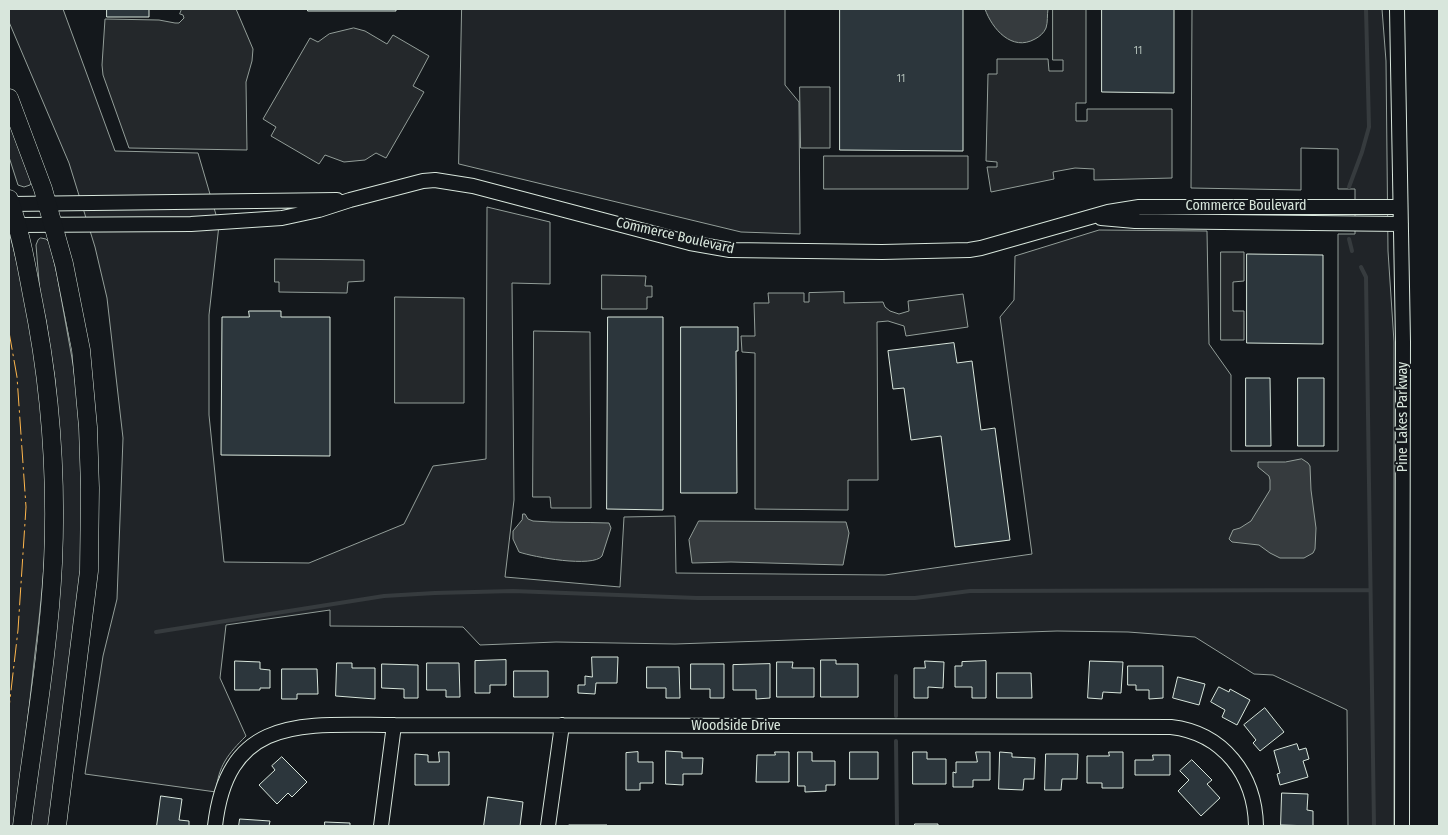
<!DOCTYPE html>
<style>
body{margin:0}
#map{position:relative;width:1448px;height:835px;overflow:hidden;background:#14181c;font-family:"Fira Sans Condensed",sans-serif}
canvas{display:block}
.frame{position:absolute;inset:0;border:10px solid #d8e6dc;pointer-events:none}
</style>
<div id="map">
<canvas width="1448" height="835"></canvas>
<div class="frame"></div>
</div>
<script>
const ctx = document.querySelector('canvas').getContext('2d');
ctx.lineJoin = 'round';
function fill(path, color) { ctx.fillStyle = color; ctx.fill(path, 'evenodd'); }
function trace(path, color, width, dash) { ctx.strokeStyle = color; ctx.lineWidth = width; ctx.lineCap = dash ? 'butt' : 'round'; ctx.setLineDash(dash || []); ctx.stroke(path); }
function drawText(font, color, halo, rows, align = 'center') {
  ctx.font = font + ' "Fira Sans Condensed",sans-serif'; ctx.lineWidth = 4; ctx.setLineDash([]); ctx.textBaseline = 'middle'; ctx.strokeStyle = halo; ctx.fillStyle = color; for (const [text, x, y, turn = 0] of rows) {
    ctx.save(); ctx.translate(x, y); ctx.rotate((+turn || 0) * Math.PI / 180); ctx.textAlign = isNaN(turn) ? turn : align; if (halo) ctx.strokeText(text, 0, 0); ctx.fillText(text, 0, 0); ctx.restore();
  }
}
const green = new Path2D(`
 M9 9H63L115 151 198 153 219 225 209 315V415L224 562 309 563 404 524 433 466 486 459 487 207 550 222V284L512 283 514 500 505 577 620 587 624 517 675 516 676 573 885 575 1032 554 1000 317 1014 300 1015 256 1099 230 1207 231 1209 344 1231 375V451H1338V234H1355V189H1338V149L1301 148V190L1191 188 1192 9H1382L1386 61 1388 251 1394 342V826H1348L1347 710 1273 675 1254 674 1195 637 1128 632 1057 631 675 644 556 642 480 645 463 627 330 626V610L226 625 220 678 246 736C228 754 218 766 216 792L85 774 103 656 117 599 123 438 107 298 95 247 69 163 9 22Z
 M462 9H785V85L799 102 800 234 741 232 459 164Z
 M9 117 32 181 30 185 24 187 18 185 9 157Z
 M9 232C34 322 45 416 46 509 46 557 41 605 35 653 29 711 22 769 14 826H9Z
 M41 238 46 239 50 243 57 275 73 364 78 402 81 449 82 551 78 604 50 826H30L60 445 55 380 46 321 40 294 36 245 38 240Z`);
fill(green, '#202428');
trace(green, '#939e99', 1);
const parking = new Path2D(`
 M182 9H236L253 49 252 61 246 82 247 150 129 148 103 75 102 65 105 19 159 20 175 23H179L184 18 183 15 180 14Z
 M1053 9H1086V103H1076V121H1087V109H1172V178L1094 180V169L1075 168 1053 172 1054 179 991 192 987 167H997V162L986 161 988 74H997V59H1048L1049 71H1063V60H1053Z
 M354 28 365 31 387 44 393 35 429 56 413 86 424 92 386 158 376 153 365 160 344 162 325 155 319 164 271 136 276 127 263 119 310 38 318 42 329 34Z
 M800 87H830V148H801Z
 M824 156H968V189H824Z
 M1221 252H1244V281L1233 282V311H1244V340H1221Z
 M275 259 364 260V281L348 282 347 293 279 292V282H275Z
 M602 275 646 276 645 286H652V297H647V309H602Z
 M844 292V303L883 302 885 307 890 311 899 314 909 311 908 301 963 294 968 327 906 336 904 326 888 321 877 322 878 480H848V510L755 509V353L742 352 741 336H755L754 303H769L768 293H804V302H809V293Z
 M395 297 464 298V403H395Z
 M534 331 590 332 591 508H551L550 497H533Z`);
fill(parking, '#24282b');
trace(parking, '#939e99', 1);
const water = new Path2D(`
 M985 9H1048C1047 15 1048 22 1046 28 1044 33 1039 37 1035 39 1012 52 992 29 985 9Z
 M1302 459 1308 463 1310 466 1311 490 1316 528 1315 549 1313 553 1304 558H1280L1270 553 1259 545 1232 542 1229 539 1233 530 1240 528 1251 521 1270 490V480L1269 476 1258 467V462H1285Z
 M523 514H525L528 519 533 521C558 523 584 522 609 523L611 528 602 556C593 568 533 557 519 552L513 539V531L522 520Z
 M699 521 846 522 849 533 843 565 731 562 692 563 689 540Z`);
fill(water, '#363b3e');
trace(water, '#939e99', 1);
trace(new Path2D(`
 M1349 187 1362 152 1369 127 1366 9
 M1349 239 1352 251
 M1361 267 1366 277 1374 826
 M156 632 384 596 435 593 513 591 697 598H915L970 591 1370 590
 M896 676V716
 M896 741 897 826`), '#363b3e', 4);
const building = new Path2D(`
 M107 9H149V17H107Z
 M308 9H396V11H308Z
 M840 9H963V151L840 150Z
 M1102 9H1174V93L1102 92Z
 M1247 254 1323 255V344L1247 343Z
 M249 311H281V317H330V456L221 455 222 317H249Z
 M608 317H663V510L607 509Z
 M681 327H738V351H736L737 493H681Z
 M954 343 957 363 972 361 981 430 995 428 1010 540 955 547 941 436 911 440 904 388 893 389 888 351Z
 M1246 378H1270L1271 446H1246Z
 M1298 378H1324V446H1298Z
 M592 657H618L617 683H596L595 694 578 693V685H585V676L592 677Z
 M506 660V685H490V693H475V661Z
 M821 660H836V664H858V697H821Z
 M235 661 260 662V669L270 670V688H260V690H235Z
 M925 661 944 662 943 688 928 687V698H914V668H925Z
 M986 661V698H972V687H955V666H962V662Z
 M1090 661 1123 662 1121 693 1103 692 1102 699 1088 698Z
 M777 662H793L792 668H814V697H777Z
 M337 663H352V668H375V699L336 696Z
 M427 663H459L460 697H446V690H427Z
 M382 664 418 665V698H404V689L382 688Z
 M691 664H724V698H710V689H691Z
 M770 664V698L756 699V690H733V665Z
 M1128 666H1163V698L1149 699V690H1136V685H1128Z
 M647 667H679L680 698H666V688H647Z
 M282 669H317L318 694H297V699H282Z
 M514 671H548V697H514Z
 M997 673H1031L1032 698H997Z
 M1178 677 1205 684 1199 705 1173 698Z
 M1219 687 1229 692 1230 689 1250 700 1237 725 1222 717 1225 710 1211 702Z
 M1265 708 1284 732 1260 751 1253 743 1256 740 1244 725Z
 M1297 744 1299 750 1306 748 1309 759 1303 761 1308 777 1280 785 1277 774 1280 773 1274 751Z
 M666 751 682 752V758H703L702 774H683V785L666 784Z
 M439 752H449V785H415V754L428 755V762H439Z
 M638 752V762H653V783H640V790H626V753Z
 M775 752H789V782H756L757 755H775Z
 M798 752H812V761H835V785H826V791L805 792V786H798Z
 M850 752H878V779H850Z
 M913 752H927V759H946V784H913Z
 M976 752H990V780H973V787H953V772L956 773V762H977Z
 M1000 752 1012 753V757L1035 758 1034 779H1024L1023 790 999 789Z
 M1109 752H1123V788H1102V783H1087V756H1109Z
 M1046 754H1078L1077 779H1062L1061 790H1045Z
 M1153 755H1170V775H1135V760H1153Z
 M282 757 307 782 292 797 288 793 277 804 259 785 275 770 272 766Z
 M1192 760 1212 780 1207 784 1220 798 1201 816 1178 791 1189 780 1180 771Z
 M1282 793 1308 794 1307 810 1313 811V826L1281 825Z
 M161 796 182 799 179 820 189 821V826H157Z
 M488 797 523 802 520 826H484Z
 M240 819 270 821 269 826H239Z
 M325 822 350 823V826H325Z
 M915 824H938V826H915Z
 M569 825H607V826H569Z`);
fill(building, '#2c363c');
trace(building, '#d8e6dc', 1);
const minor = new Path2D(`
 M1397 9 1403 342 1402 826
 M11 204 337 200
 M1101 218 1135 221 1401 224
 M17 225 191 224 282 218 319 210 350 200 423 181 435 180 473 186 690 243 730 250 882 252 969 250 981 248 1108 212 1139 207H1400
 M215 826C228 713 305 725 394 725L1171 727C1223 733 1255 775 1256 826
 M381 826 394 725
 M548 826 562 725`);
const major = new Path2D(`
 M9 98 43 189 64 264 81 350 88 427 90 488 89 571 57 826
 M9 199C20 230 26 263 32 295 50 383 57 473 53 563 49 649 33 740 22 826`);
trace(minor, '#d8e6dc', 16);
trace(major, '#d8e6dc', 19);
trace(minor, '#14181c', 14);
trace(major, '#14181c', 18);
trace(new Path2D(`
 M9 332 17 377 26 507 18 630 9 708`), '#ffb74d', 1, [18, 4, 2.5, 4]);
drawText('11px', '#adbab4', null, [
 ["11",1138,51],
 ["11",901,79]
]);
drawText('14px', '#d8e6dc', '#14181c', [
 ["Commerce Boulevard",1246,206],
 ["Commerce Boulevard",675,236,13],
 ["Pine Lakes Parkway",1403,417,-90],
 ["Woodside Drive",736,726]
]);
</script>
